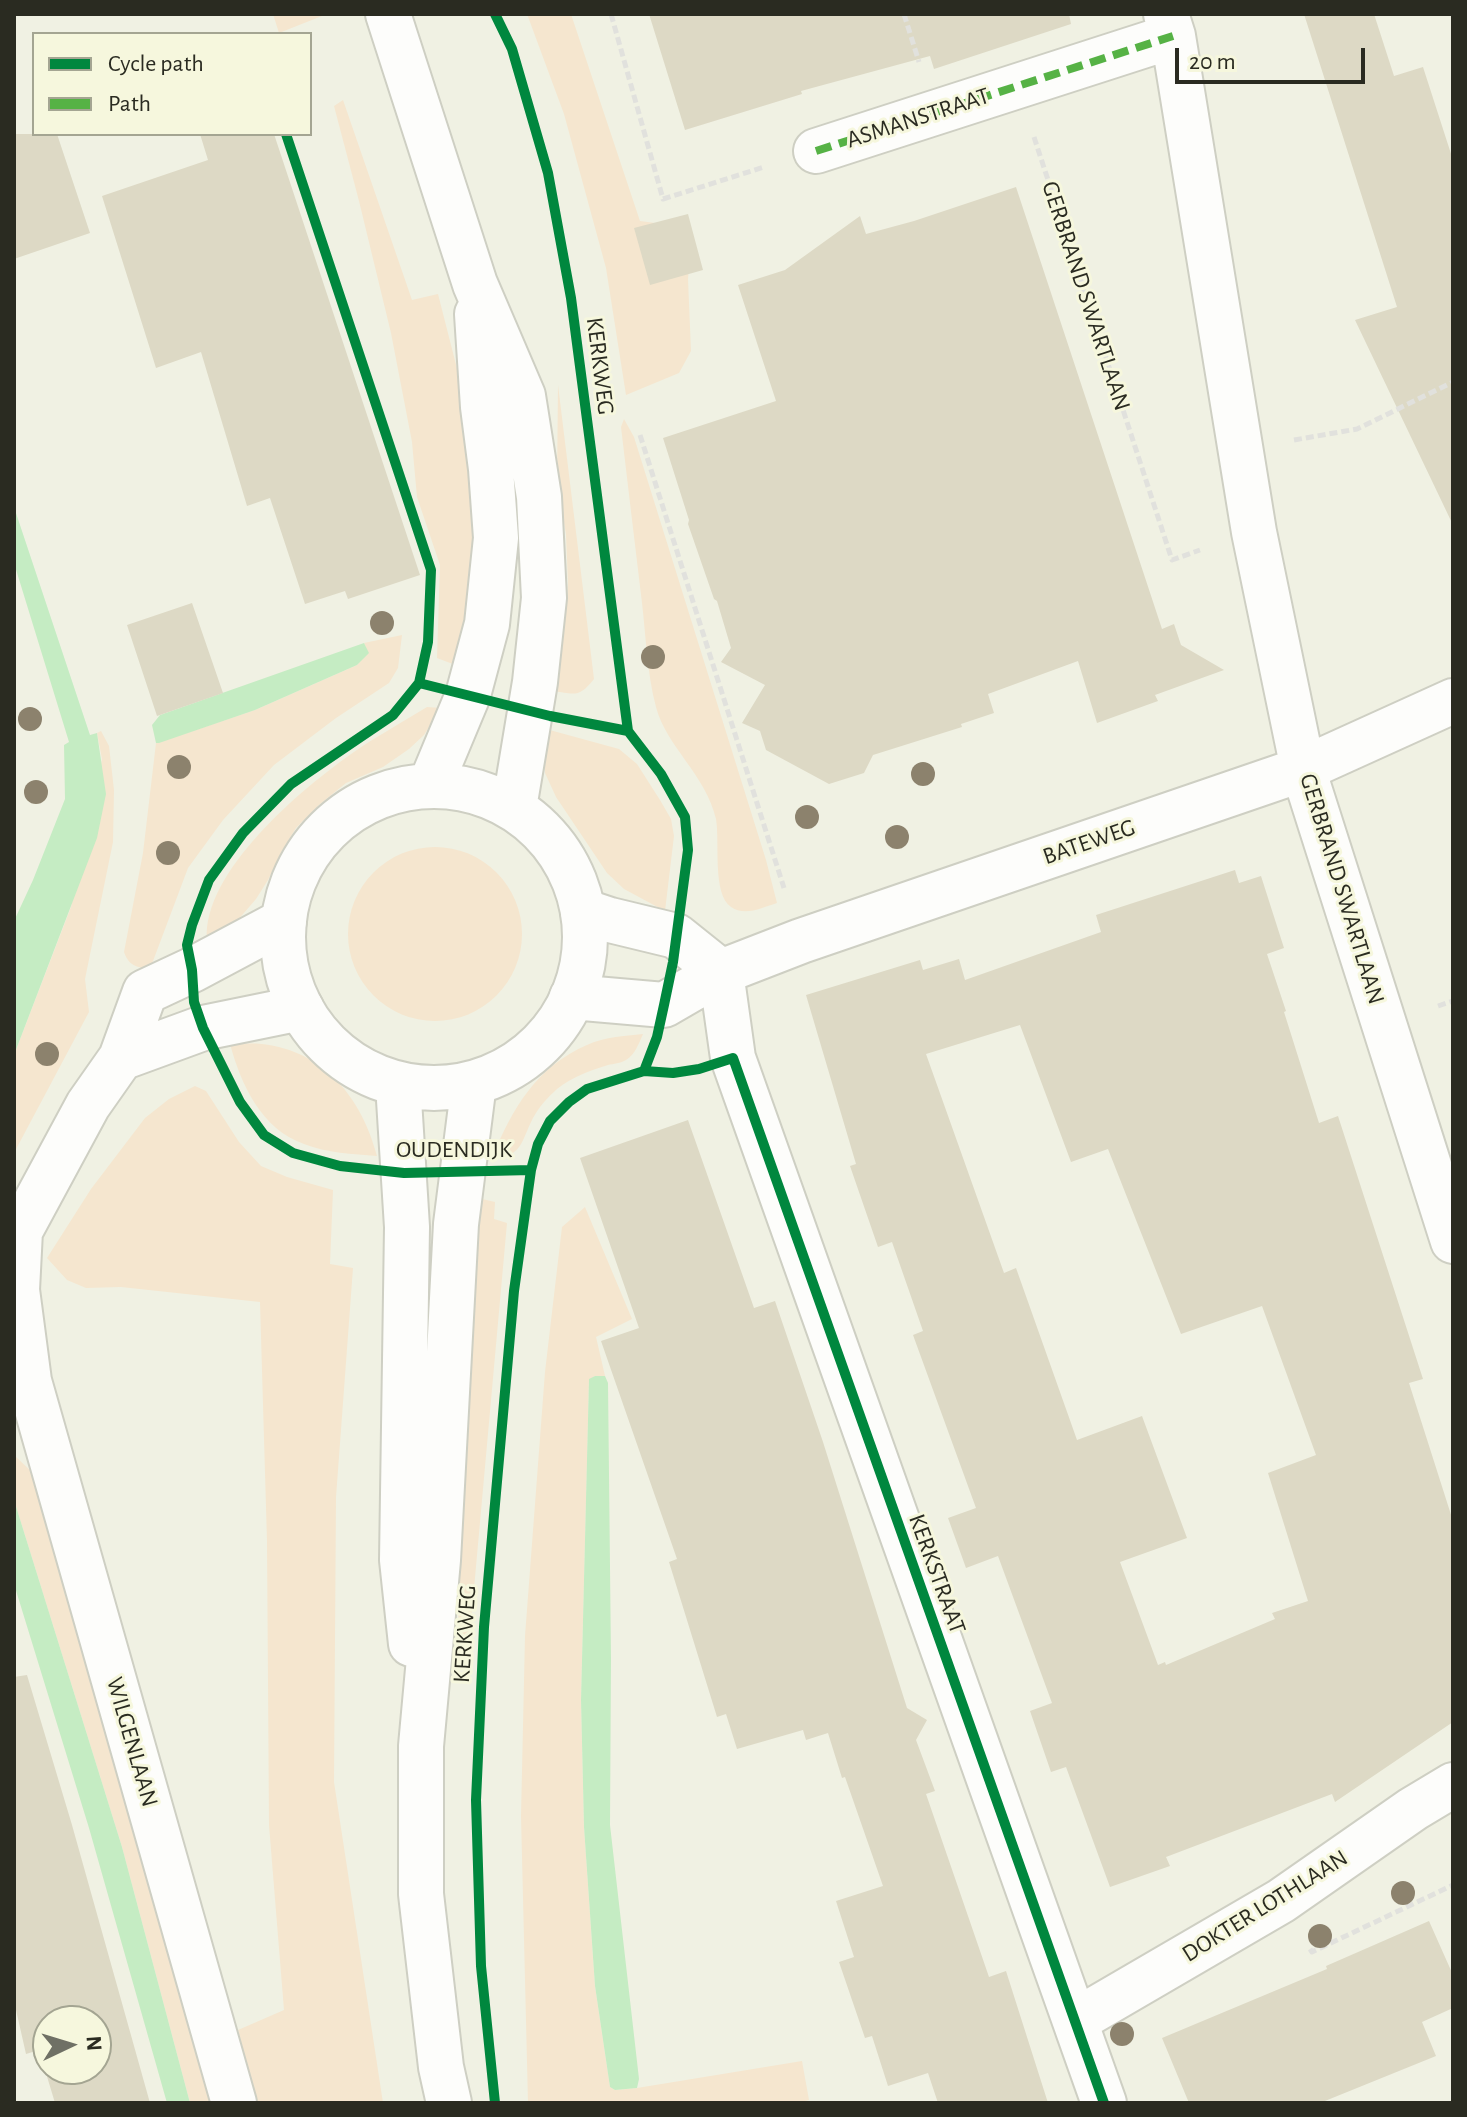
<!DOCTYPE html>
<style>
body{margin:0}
#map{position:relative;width:1467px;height:2117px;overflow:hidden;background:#f0f1e3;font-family:"Alegreya Sans",sans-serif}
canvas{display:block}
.frame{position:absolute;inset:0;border:16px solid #2a2b21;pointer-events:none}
.legend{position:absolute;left:32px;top:32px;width:280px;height:104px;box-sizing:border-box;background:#f6f7dd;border:2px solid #a4a592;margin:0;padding:10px 14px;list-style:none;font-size:24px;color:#2a2b21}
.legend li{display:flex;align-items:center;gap:16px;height:40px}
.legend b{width:40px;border:2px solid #a4a592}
.north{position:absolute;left:32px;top:2005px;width:80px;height:80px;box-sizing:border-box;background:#f6f7dd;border:2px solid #a4a592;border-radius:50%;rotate:86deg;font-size:22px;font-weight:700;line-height:32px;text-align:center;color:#2a2b21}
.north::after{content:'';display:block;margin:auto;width:28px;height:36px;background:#6f7065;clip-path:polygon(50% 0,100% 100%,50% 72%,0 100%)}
.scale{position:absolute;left:1175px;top:48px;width:190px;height:36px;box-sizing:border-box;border:4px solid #2a2b21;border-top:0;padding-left:10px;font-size:24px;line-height:28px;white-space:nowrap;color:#2a2b21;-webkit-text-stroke:6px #f6f7dd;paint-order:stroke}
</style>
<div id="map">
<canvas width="1467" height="2117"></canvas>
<div class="frame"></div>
<ul class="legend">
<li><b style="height:10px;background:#00873e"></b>Cycle path</li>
<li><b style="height:10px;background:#56b245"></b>Path</li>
</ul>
<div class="north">N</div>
<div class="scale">20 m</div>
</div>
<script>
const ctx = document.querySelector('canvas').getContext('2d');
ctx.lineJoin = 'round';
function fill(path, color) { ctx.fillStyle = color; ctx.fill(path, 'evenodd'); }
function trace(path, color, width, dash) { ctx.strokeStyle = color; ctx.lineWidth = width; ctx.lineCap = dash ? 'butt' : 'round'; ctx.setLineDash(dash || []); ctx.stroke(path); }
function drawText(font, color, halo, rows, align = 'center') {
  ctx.font = font + ' "Alegreya Sans",sans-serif'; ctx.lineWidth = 6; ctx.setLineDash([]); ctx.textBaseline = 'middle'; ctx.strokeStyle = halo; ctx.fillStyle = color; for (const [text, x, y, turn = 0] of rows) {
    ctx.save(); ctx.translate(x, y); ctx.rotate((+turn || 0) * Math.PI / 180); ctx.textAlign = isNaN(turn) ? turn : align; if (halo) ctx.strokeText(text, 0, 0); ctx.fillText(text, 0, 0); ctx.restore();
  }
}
fill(new Path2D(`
 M273 14H327L279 33Z
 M527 14H571L640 221 670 225 691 245 688 279 691 351 679 373 626 395 606 268 564 114Z
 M343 100 412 300 438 294 464 396 475 459 476 573 458 666 437 658 440 565 417 497 412 442 391 333 359 201 334 106Z
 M558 385 594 679C579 698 575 694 553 691L565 621 568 583 566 534 557 484Z
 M624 419 634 437 766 860 777 903C763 907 745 917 731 907 712 894 720 842 716 819 706 775 666 746 656 707 647 673 646 637 642 603 635 545 628 486 621 427Z
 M402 635 398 668 389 683 336 718 274 765 223 820 188 868 150 969C136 967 129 966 124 952L143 853 156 743 255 710 357 665 368 653 364 643Z
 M427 707 441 708 424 735 409 749 383 767 346 783 319 805 296 828 282 851 268 880 256 899 237 921 207 940C202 872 302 788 354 752 377 736 403 722 427 707Z
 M546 729 619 749 637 764 660 800 671 819 674 836 665 911 624 889 607 873 556 797 545 773 544 753Z
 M101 731 109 746 114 790 113 842 85 979 89 1012 14 1153V1055L71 907 102 759 97 733Z
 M348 934a87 87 0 1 1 174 0a87 87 0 1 1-174 0Z
 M643 1034C639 1043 635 1055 626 1060 621 1063 613 1064 608 1065 589 1071 572 1077 557 1089 547 1098 539 1107 533 1118 521 1141 523 1157 492 1158 512 1109 536 1067 587 1045 604 1037 624 1036 643 1034Z
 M230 1044C240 1044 251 1043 262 1044 324 1051 362 1098 377 1156 353 1154 327 1153 304 1144 261 1129 241 1084 230 1044Z
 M195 1086 206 1091 239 1142 261 1166 287 1177 333 1190 330 1264 353 1268 336 1497 334 1782 383 2103H257L238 2030 284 2010 269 1825 267 1541 260 1302 121 1287 86 1288 67 1280 47 1258 91 1189 145 1118 169 1099Z
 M482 1199 495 1202 494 1219 507 1223 469 1644H458L462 1373 471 1275Z
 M585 1207 632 1319 596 1337 605 1376H595L589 1380 581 1700 584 1827 595 1986 610 2087 615 2090 637 2088 802 2061 809 2100 798 2103H528L521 1816 525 1636 545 1372 562 1227Z
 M14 1455 33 1473 216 2103H190L122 1847 14 1500Z`), '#f5e6cf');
fill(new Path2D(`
 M14 507 90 735 97 733 106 794 97 838 14 1055V921L33 880 65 799 64 745 69 742 14 563Z
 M364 643 369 653 357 665 255 710 159 743H156L152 725 160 715Z
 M595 1376H605L608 1383 611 1659 610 1825 639 2079 637 2088 615 2090 610 2087 595 1986 584 1827 581 1700 589 1379Z
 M14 1500 122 1847 190 2103H167L89 1828 14 1584Z`), '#c5ecc3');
fill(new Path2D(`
 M649 14H1069L1071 24 934 69 930 56 801 91 802 94 685 130Z
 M1304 14H1374L1394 76 1423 67 1453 160V525L1355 320 1397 307Z
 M14 134H57L90 233 14 259Z
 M200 134H274L420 575 348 599 345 591 305 604 270 498 247 506 201 352 156 368 102 196 208 160Z
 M1016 187 1162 629 1174 624 1181 645 1224 670 1155 695 1158 701 1097 723 1078 661 988 694 994 713 961 724 962 727 873 755 864 773 829 784 766 750 760 731 742 723 765 685 721 662 731 648 717 601 714 599 688 524 689 520 663 438 776 401 738 285 785 270 860 216 866 234 914 221Z
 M688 214 703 270 650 285 634 228Z
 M192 603 223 693 157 716 127 625Z
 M1235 870 1239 883 1261 876 1284 948 1267 954 1286 1011 1284 1012 1319 1123 1338 1116 1423 1379 1409 1383 1453 1521V1722L1335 1802 1332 1794 1166 1857 1170 1866 1110 1887 1066 1767 1051 1772 1030 1711 1052 1703 998 1556 966 1568 948 1518 976 1508 913 1335 923 1331 892 1242 878 1247 850 1166 856 1164 806 995 920 960 923 970 959 959 965 980 1101 932 1096 915ZM1020 1025 1071 1162 1108 1149 1181 1334 1262 1306 1316 1455 1268 1473 1308 1601 1272 1613 1275 1619 1166 1665 1165 1662 1158 1665 1120 1562 1187 1538 1142 1416 1077 1440 1016 1268 1004 1273 926 1054Z
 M688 1120 754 1308 775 1301 823 1442 907 1708 927 1720 916 1740 935 1791 926 1794 989 1977 1006 1971 1048 2103H938L928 2073 888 2086 872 2036 865 2038 839 1962 854 1957 836 1901 883 1886 845 1777 842 1778 828 1733 806 1740 803 1730 737 1749 726 1714 717 1717 669 1562 677 1559 601 1341 639 1328 580 1158Z
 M27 1675 72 1825 150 2103H55L39 2050 26 2054 14 2001V1677ZM48 2021H96V2069H48Z
 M1429 1921 1453 1975V2008L1422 2022 1436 2056 1320 2103H1189L1162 2038 1327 1969 1326 1966Z`), '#ddd9c5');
const minor = new Path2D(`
 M1166 14 1173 36 1254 532 1303 769 1453 1241
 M816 151 1173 36
 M583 911 610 920 676 936 721 972
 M721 972 733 1058 1104 2103
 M572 997 664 1005 721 972 801 941 1303 769 1453 701
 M121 1058 203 1028 301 1008
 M29 1381 234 2103
 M14 1388 29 1381 17 1290 20 1231 88 1105 121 1058 145 992 192 970 284 921
 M1075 2021 1281 1901 1413 1809 1453 1785`);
const major = new Path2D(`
 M388 14 475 284 523 396 539 497 544 598 535 682 514 808
 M430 786 468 695 487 624 496 538 491 469 483 407 477 314
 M283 937a151 151 0 1 1 302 0a151 151 0 1 1-302 0Z
 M398 1084 407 1227 402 1560 411 1644
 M449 2103 441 2067 421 1894V1746L438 1560 456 1224 474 1083`);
trace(minor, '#cecfc3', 48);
trace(major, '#cecfc3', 48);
trace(new Path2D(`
 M611 14 663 199 764 167
 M904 14 919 62
 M1034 137 1172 560 1200 550
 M640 435 784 888
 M1294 440 1357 429 1453 382
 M1438 1006 1453 1001
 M1310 1949 1312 1952 1453 1885`), '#e1e1dd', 5, [8, 4]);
trace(minor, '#fdfdfb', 44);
trace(major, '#fdfdfb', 44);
trace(new Path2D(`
 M816 151 1173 36`), '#56b245', 8, [16, 8]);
trace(new Path2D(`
 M495 14 512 49 548 173 571 298 628 731
 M286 134 431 570 428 642 419 683 393 715 291 784 243 833 209 880 192 925 187 945 192 970 194 1002 203 1028 240 1102 264 1135 293 1153 340 1166 404 1173 531 1170
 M419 683 550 716 628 731 661 774 685 817 688 850 673 962 664 1005 657 1037 644 1071
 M495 2103 481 1966 476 1800 484 1627 514 1291 531 1170 538 1144 550 1121 569 1102 587 1089 644 1071 673 1073 699 1069 733 1058 1104 2103`), '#00873e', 10);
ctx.fillStyle = '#8c826d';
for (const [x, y] of [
 [382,623],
 [653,657],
 [30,719],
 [179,767],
 [923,774],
 [36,792],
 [807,817],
 [897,837],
 [168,853],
 [47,1054],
 [1403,1893],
 [1320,1936],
 [1122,2034]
]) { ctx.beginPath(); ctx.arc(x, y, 12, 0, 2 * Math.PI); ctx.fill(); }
drawText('24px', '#2a2b21', '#f6f7dd', [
 ["ASMANSTRAAT",918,118,-18],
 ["GERBRAND SWARTLAAN",1086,296,72],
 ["KERKWEG",600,366,83],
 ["BATEWEG",1089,842,-19],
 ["GERBRAND SWARTLAAN",1342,889,73],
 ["OUDENDIJK",454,1150],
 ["KERKSTRAAT",937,1574,70],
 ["KERKWEG",465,1634,-86],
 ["WILGENLAAN",132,1742,74],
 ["DOKTER LOTHLAAN",1265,1906,-32]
]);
</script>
